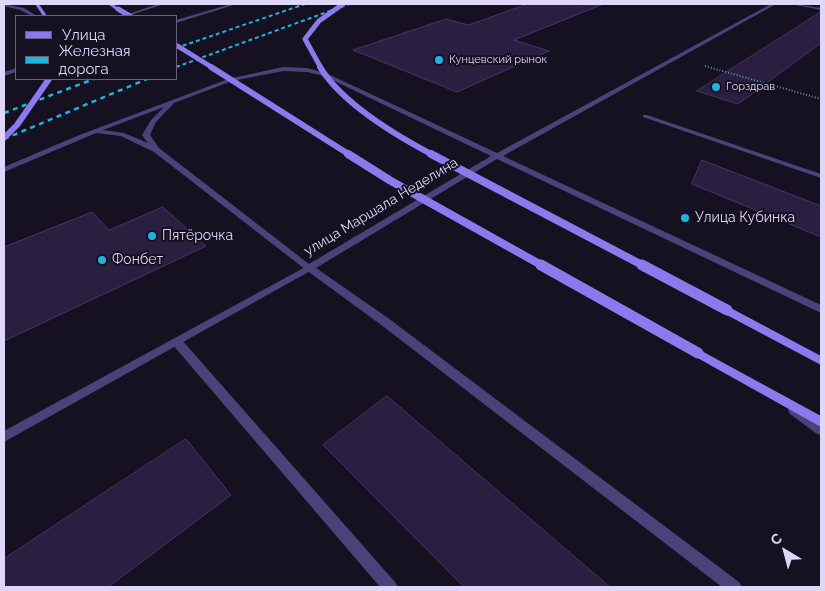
<!DOCTYPE html>
<meta charset="utf-8">
<style>
body{margin:0}
#map{position:relative;width:825px;height:591px;overflow:hidden;background:#161121;font-family:Raleway,sans-serif}
canvas{display:block}
.frame{position:absolute;inset:0;border:5px solid #dfd7fa;pointer-events:none}
.legend{position:absolute;left:15px;top:15px;width:162px;height:65px;box-sizing:border-box;background:#161121;border:1px solid #666078;margin:0;padding:6px 9px;list-style:none;font-size:15px;color:#dfd7fa}
.legend li{display:flex;align-items:center;gap:10px;height:25px}
.legend b{width:25px;border:1px solid #666078}
.north{position:absolute;left:760px;top:526px;width:50px;height:50px;-webkit-text-stroke:4px #161121;paint-order:stroke;rotate:323deg;font-size:14px;font-weight:700;line-height:20px;text-align:center;color:#dfd7fa}
.north::after{content:'';display:block;margin:auto;width:18px;height:22px;background:#dfd7fa;clip-path:polygon(50% 0,100% 100%,50% 72%,0 100%)}
</style>
<div id="map">
<canvas width="825" height="591"></canvas>
<div class="frame"></div>
<ul class="legend">
<li><b style="height:6px;background:#8b7aed"></b>Улица</li>
<li><b style="height:6px;background:#1eb4de"></b>Железная дорога</li>
</ul>
<div class="north">С</div>
</div>
<script>
const ctx = document.querySelector('canvas').getContext('2d');
ctx.lineJoin = 'round';
function fill(path, color) { ctx.fillStyle = color; ctx.fill(path, 'evenodd'); }
function trace(path, color, width, dash) { ctx.strokeStyle = color; ctx.lineWidth = width; ctx.lineCap = dash ? 'butt' : 'round'; ctx.setLineDash(dash || []); ctx.stroke(path); }
function drawText(font, color, halo, rows, align = 'center') {
  ctx.font = font + ' Raleway,sans-serif'; ctx.lineWidth = 4; ctx.setLineDash([]); ctx.textBaseline = 'middle'; ctx.strokeStyle = halo; ctx.fillStyle = color; for (const [text, x, y, turn = 0] of rows) {
    ctx.save(); ctx.translate(x, y); ctx.rotate((+turn || 0) * Math.PI / 180); ctx.textAlign = isNaN(turn) ? turn : align; if (halo) ctx.strokeText(text, 0, 0); ctx.fillText(text, 0, 0); ctx.restore();
  }
}
const building = new Path2D(`
 M528 4 601 5 514 40 549 51 457 92 353 50 446 19 468 25Z
 M821 12V43L738 104 697 91Z
 M702 160 821 206V237L692 184Z
 M163 207 206 246 4 341V247L92 212 109 230Z
 M387 396 610 587H464L323 445Z
 M186 439 231 495 108 587H4V559Z`);
fill(building, '#2a1f40');
trace(building, '#453469', 1);
trace(new Path2D(`
 M705 66 821 99`), '#3fa0a6', 2, [1, 2]);
fill(new Path2D(`
 M158 4H164L128 16H122Z
 M794 4 821 8V10L796 5Z
 M643 115H647L821 174V178L643 117Z
 M177 338 181 339 395 582 398 587H380L173 345 172 342 173 339Z`), '#4b427a');
fill(new Path2D(`
 M309 265 312 266 314 268 312 270 4 442V431Z`), '#4b427a');
fill(new Path2D(`
 M4 4 24 8 37 16H32L20 10 4 6Z
 M231 4H237L176 23V20Z
 M771 4H776L503 156 821 305V313L497 159 316 268 388 318 739 582 742 587H722L380 324 306 270 154 152 121 136 96 133 4 172V167L77 136 228 79 283 67 307 68 328 74 497 153ZM283 71 307 72 324 76 491 156 309 264 159 148 150 135 156 122 174 103 232 81ZM164 107 151 120 142 135 148 143 124 133 103 130Z
 M16 68V72L4 76V72Z
 M794 405 821 423V435L817 434 790 414 788 410 790 406Z`), '#4b427a');
fill(new Path2D(`
 M35 4H39L47 16H43Z
 M108 4H113L120 9 116 10Z
 M727 306 821 356V365L723 313 722 310 723 307Z
 M698 349 821 416V427L694 356 692 353 694 350Z`), '#8b7aed');
trace(new Path2D(`
 M176 48 305 4
 M176 67 349 4`), '#1eb4de', 2, [4, 3]);
trace(new Path2D(`
 M4 113 94 79
 M4 139 147 79`), '#1eb4de', 2.5, [5, 4.5]);
trace(new Path2D(`
 M118 9 130 16
 M176 45 213 68
 M321 68 305 39 319 21 343 4`), '#8b7aed', 5);
trace(new Path2D(`
 M211 67 350 155
 M320 67C342 103 397 136 433 155
 M4 138 17 125 49 79`), '#8b7aed', 6);
trace(new Path2D(`
 M348 154 391 181 543 266
 M431 154 644 266`), '#8b7aed', 8);
trace(new Path2D(`
 M541 265 698 353
 M642 265 727 310`), '#8b7aed', 11);
for (const [x, y, r, color] of [
 [439,60,5,"#1eb4de"],
 [716,87,5,"#1eb4de"],
 [685,218,5,"#1eb4de"],
 [152,236,5,"#1eb4de"],
 [102,260,5,"#1eb4de"]
]) { const dot = new Path2D(); dot.arc(x, y, r, 0, 2 * Math.PI); ctx.fillStyle = color; ctx.fill(dot); trace(dot, '#161121', 2); }
drawText('11px', '#dfd7fa', '#161121', [
 ["Кунцевский рынок",449,60],
 ["Горздрав",726,87]
], 'left');
drawText('14px', '#dfd7fa', '#161121', [
 ["улица Маршала Неделина",381,207,-31]
]);
drawText('14px', '#dfd7fa', '#161121', [
 ["Улица Кубинка",695,218],
 ["Пятёрочка",162,236],
 ["Фонбет",112,260]
], 'left');
</script>
